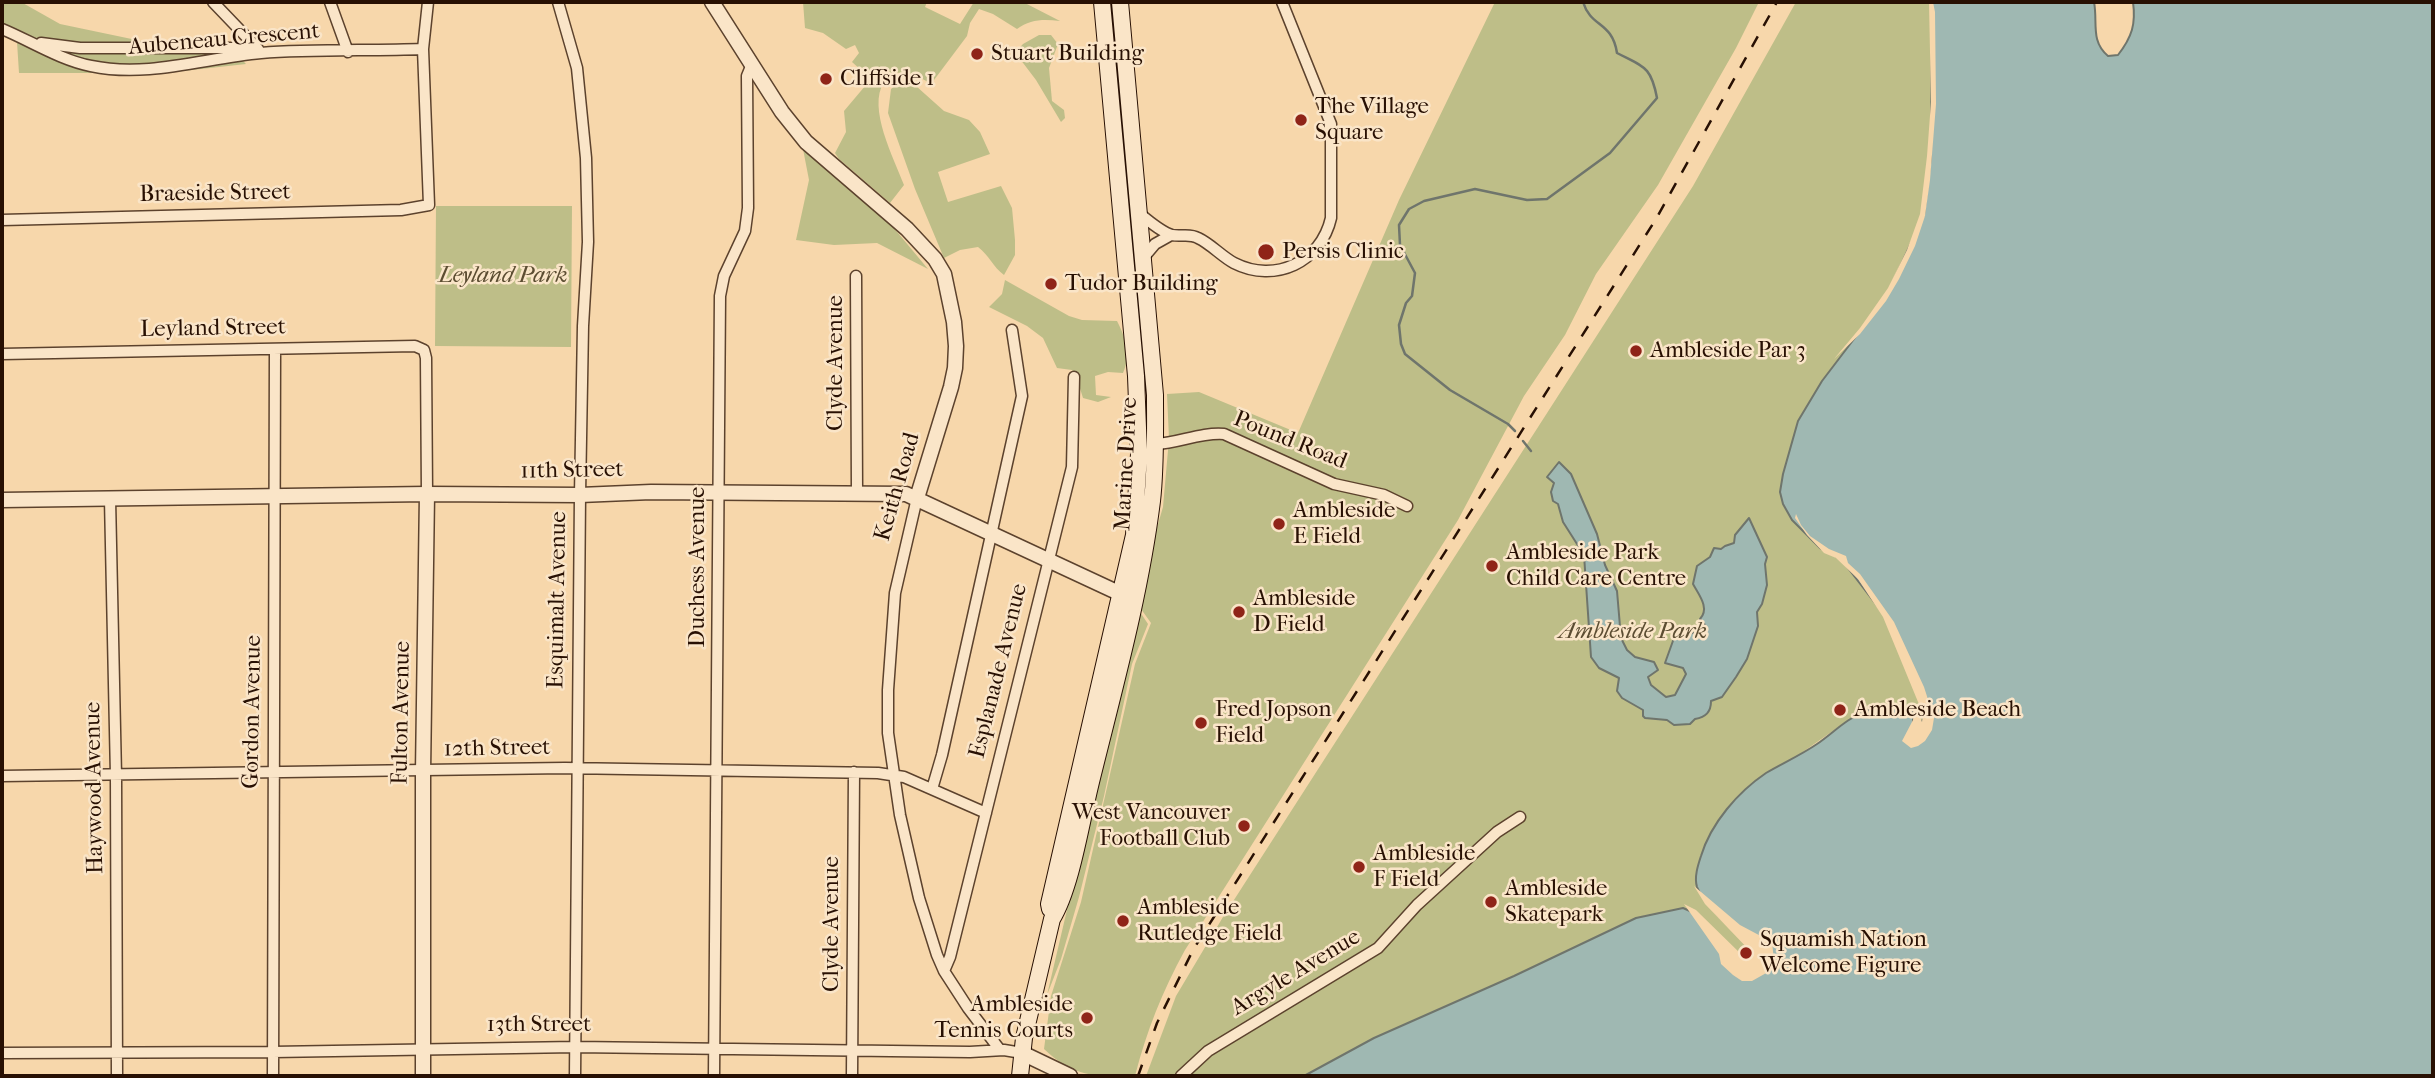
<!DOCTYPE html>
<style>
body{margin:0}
#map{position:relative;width:2435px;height:1078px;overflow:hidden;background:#f7d7ab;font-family:"IM FELL French Canon",serif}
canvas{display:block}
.frame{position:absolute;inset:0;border:4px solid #281003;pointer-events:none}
</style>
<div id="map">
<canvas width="2435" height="1078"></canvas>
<div class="frame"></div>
</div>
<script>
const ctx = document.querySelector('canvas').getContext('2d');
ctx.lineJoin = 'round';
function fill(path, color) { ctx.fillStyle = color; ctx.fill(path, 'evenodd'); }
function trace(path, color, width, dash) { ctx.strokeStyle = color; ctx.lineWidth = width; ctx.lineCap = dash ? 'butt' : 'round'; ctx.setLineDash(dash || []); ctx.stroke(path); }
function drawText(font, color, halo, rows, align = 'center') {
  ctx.font = font + ' "IM FELL French Canon",serif'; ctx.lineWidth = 5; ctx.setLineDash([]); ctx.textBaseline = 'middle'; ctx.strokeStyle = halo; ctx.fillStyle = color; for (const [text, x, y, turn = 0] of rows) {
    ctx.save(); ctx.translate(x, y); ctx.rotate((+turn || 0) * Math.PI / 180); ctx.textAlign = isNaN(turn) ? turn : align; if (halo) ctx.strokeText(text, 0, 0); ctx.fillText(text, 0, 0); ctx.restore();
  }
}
fill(new Path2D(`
 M2 2H21L60 24 146 42 221 38 246 64 165 73H19L17 42 2 35Z
 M803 2H927L925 7 960 24 974 2H1023L1060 21C1044 19 1030 19 1017 29L993 14 979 9 970 23 967 36 931 84C920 77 909 72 896 73 890 73 887 76 884 82 867 108 894 158 904 185L890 203 839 159 835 153 846 132 844 111 871 79 852 62 859 53 855 45 846 49 823 33 805 28Z
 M1495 2H1759L1736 48 1658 185 1596 274 1565 335 1524 396 1458 520 1185 950C1162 992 1147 1030 1135 1076 1093 1076 1075 1078 1044 1049L1051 996 1081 902 1135 664 1151 623 1141 609 1156 531 1163 507 1169 439 1167 394 1199 392 1298 433 1399 200Z
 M1796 2H1932L1934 102 1924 215 1886 297 1822 381 1798 421 1783 474 1780 492 1859 579 1885 616 1925 708 1923 728 1847 721 1737 798 1714 827 1705 845 1696 873 1697 887 1755 954 1747 961 1636 918 1514 976 1374 1038 1304 1076H1146L1176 996 1223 917 1693 186Z
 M1039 35H1051L1058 44 1049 68 1052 101 1064 110 1065 118 1061 122 1036 80 1017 55H1013L1023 44Z
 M903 83 916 86 944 111 969 120 980 132 990 154 938 172 948 202 1001 186 1012 208 1015 240V255L1004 275C993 267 989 255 978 247L960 250 944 258 915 189 888 113 891 89 896 85Z
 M803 149 883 215 928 269 877 243 834 245 796 240 809 180Z
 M436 206H572L571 347 435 346Z
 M1005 280 1069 316 1082 320 1117 321C1126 338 1131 356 1123 373L1108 372 1095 376 1096 395 1111 397 1098 402 1083 398 1077 379 1072 370 1057 368 1043 338 1027 326 989 307 1002 294Z
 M1137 612H1140L1148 624 1132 664 1104 796 1079 897 1061 959 1047 995Z`), '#bebe88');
const water = new Path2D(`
 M1932 2H2094C2098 22 2090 41 2108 56L2118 55C2132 37 2136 24 2133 2H2433V1076H1304L1374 1038 1514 976 1636 918 1683 908 1699 915 1741 958 1752 959 1754 950C1738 935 1705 907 1697 887 1694 877 1698 865 1701 856 1711 823 1738 792 1766 773 1783 763 1801 755 1817 744 1833 733 1847 718 1866 711 1881 704 1897 705 1913 707V738L1926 714 1885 616 1841 559 1820 548 1792 520 1783 504 1780 492 1783 474 1798 421 1822 381 1886 297 1924 215 1931 156Z
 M1559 462 1571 474 1597 534 1605 565 1617 591 1621 638 1627 650 1635 657 1654 662 1658 670 1648 677 1651 685 1666 697 1675 695 1686 674 1683 668 1665 663 1674 638 1696 632 1705 625 1700 619C1710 608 1699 595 1693 584L1697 566 1710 557 1714 548 1721 549 1725 546 1734 543 1735 535 1749 518 1767 557 1765 564 1767 585 1762 604 1757 612 1758 626 1747 659 1736 677 1722 697 1711 701C1711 712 1706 717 1695 719L1690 724 1674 725 1667 720 1645 718 1643 716V710L1622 698 1617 691 1619 678 1599 668 1591 657 1584 555 1563 522 1558 504 1553 501 1551 492 1554 483 1547 477Z`);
fill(water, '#9fb8b2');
trace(water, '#6f756c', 2);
fill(new Path2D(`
 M1929 2H1933L1935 12 1936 104 1930 180 1925 216 1915 246 1899 279 1886 301 1860 334 1834 359 1860 328 1888 288 1907 250 1920 214 1927 156 1931 102Z
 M1796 514 1801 525 1810 536 1829 549 1846 556 1848 563 1860 574 1894 622 1924 687 1934 718 1932 730 1925 741 1918 746 1911 748 1902 741 1913 720 1914 714 1911 703H1914L1922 722 1923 714 1883 617 1858 579 1836 558 1824 553 1807 535 1795 518Z
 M1694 886 1740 925 1772 942 1774 960 1768 972 1752 981H1742L1733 975 1721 964 1719 954 1684 904 1696 910 1744 957 1747 958 1752 953 1705 904Z`), '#f7d7ab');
trace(new Path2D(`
 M1515 431 1508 424 1450 390 1405 354 1401 344 1399 325 1406 303 1412 296 1415 273 1400 245 1399 225 1409 209 1424 201 1475 189 1527 200 1547 199 1610 153 1657 98C1651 66 1644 67 1617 53 1612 21 1591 28 1583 2
 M1523 441 1531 451`), '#6f756c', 2.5);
const minor = new Path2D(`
 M213 2 258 49
 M330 2 348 52
 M558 2 577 68 586 158 588 242 583 326 580 495 575 1076
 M2 29C31 41 60 60 91 66 148 78 205 58 261 53 313 49 370 51 423 49
 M41 43 80 48H257
 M1140 214C1149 221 1161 232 1172 235 1181 237 1190 233 1198 238 1211 244 1221 256 1234 263 1275 284 1321 262 1331 218V124L1282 2
 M2 220 401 210 429 205 423 49 428 2
 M1144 257 1155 244 1171 235
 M856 276 857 492
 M2 354 415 346 424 350 426 358 427 494
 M1156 444C1179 443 1201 432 1224 434L1334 484 1384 495 1407 506
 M917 498 895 593 888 690V733L900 815 919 898 937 955 944 971 968 1008 1000 1050
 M110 499 116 776 117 1076
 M2 776 565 768 878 773 904 777 986 813
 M932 789 942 755 1022 396 1012 330
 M944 971 950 957 1072 467 1074 377
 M2 1053 273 1052 575 1047 970 1052 1004 1050 1022 1053
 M273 1076 275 349
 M714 1076 720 296 724 276 745 231 748 208 747 76 752 64
 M852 1076 854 772
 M1181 1076 1208 1051 1378 948 1417 905 1497 832 1520 817`);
const tertiary = new Path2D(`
 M712 2 782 112 806 142 907 229 935 259 944 274 954 322 956 346 955 368 951 387 917 498
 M2 500 427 494 580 495 651 492 906 494 1121 594
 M1022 1053 1070 1076
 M423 1076V772L427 494`);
const secondary = new Path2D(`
 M1050 909 1049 904 1134 535 1139 454 1136 376 1102 2
 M1020 1076 1024 1038 1052 919C1071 888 1081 823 1090 786 1113 692 1140 597 1152 501 1156 466 1155 430 1155 395L1120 2`);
trace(minor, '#5c422d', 13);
trace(tertiary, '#5c422d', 17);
trace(secondary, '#281003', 18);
trace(minor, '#fae5c8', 10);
trace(tertiary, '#fae5c8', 14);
trace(secondary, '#fae5c8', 16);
trace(new Path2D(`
 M1138 1076 1157 1023 1193 950 1656 219 1777 2`), '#281003', 2.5, [12, 12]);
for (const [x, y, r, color] of [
 [977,54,7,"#8f2418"],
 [826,79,7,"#8f2418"],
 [1301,120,7,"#8f2418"],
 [1266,252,9,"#8f2418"],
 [1051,284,7,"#8f2418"],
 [1636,351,7,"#8f2418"],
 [1279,524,7,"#8f2418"],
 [1492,566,7,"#8f2418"],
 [1239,612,7,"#8f2418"],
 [1840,710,7,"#8f2418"],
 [1201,723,7,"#8f2418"],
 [1244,826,7,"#8f2418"],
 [1359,867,7,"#8f2418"],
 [1491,902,7,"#8f2418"],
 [1123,921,7,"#8f2418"],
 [1746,953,7,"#8f2418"],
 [1087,1018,7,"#8f2418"]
]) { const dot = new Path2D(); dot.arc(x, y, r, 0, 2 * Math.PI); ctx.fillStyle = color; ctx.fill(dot); trace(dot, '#fae5c8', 2.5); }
drawText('23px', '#281003', '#fae5c8', [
 ["Aubeneau Crescent",224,40,-5],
 ["Braeside Street",215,194,-1],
 ["Leyland Street",213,329,-1],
 ["Clyde Avenue",836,363,-90],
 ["Pound Road",1290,441,22],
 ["Marine Drive",1127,464,-87],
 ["11th Street",572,471,-1],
 ["Keith Road",898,487,-74],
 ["Duchess Avenue",698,567,-90],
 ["Esquimalt Avenue",558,600,-89],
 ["Esplanade Avenue",999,671,-76],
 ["Gordon Avenue",253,712,-89],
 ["Fulton Avenue",402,713,-89],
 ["12th Street",497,749,-1],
 ["Haywood Avenue",95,788,-91],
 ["Clyde Avenue",832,924,-90],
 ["Argyle Avenue",1296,973,-31],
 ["13th Street",539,1025]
]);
drawText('23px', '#281003', '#fae5c8', [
 ["Stuart Building",991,54],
 ["Cliffside 1",840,79],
 ["The Village",1315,107],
 ["Square",1315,133],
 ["Persis Clinic",1282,252],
 ["Tudor Building",1065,284],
 ["Ambleside Par 3",1650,351],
 ["Ambleside",1293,511],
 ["E Field",1293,537],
 ["Ambleside Park",1506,553],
 ["Child Care Centre",1506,579],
 ["Ambleside",1253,599],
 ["D Field",1253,625],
 ["Fred Jopson",1215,710],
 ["Field",1215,736],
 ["Ambleside Beach",1854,710],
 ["West Vancouver",1230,813,"right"],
 ["Football Club",1230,839,"right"],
 ["Ambleside",1373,854],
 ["F Field",1373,880],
 ["Ambleside",1505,889],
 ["Skatepark",1505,915],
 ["Ambleside",1137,908],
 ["Rutledge Field",1137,934],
 ["Squamish Nation",1760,940],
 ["Welcome Figure",1760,966],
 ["Ambleside",1073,1005,"right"],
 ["Tennis Courts",1073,1031,"right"]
], 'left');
drawText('italic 23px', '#5c4d32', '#fae5c8', [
 ["Leyland Park",503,276],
 ["Ambleside Park",1633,632]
]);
</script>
